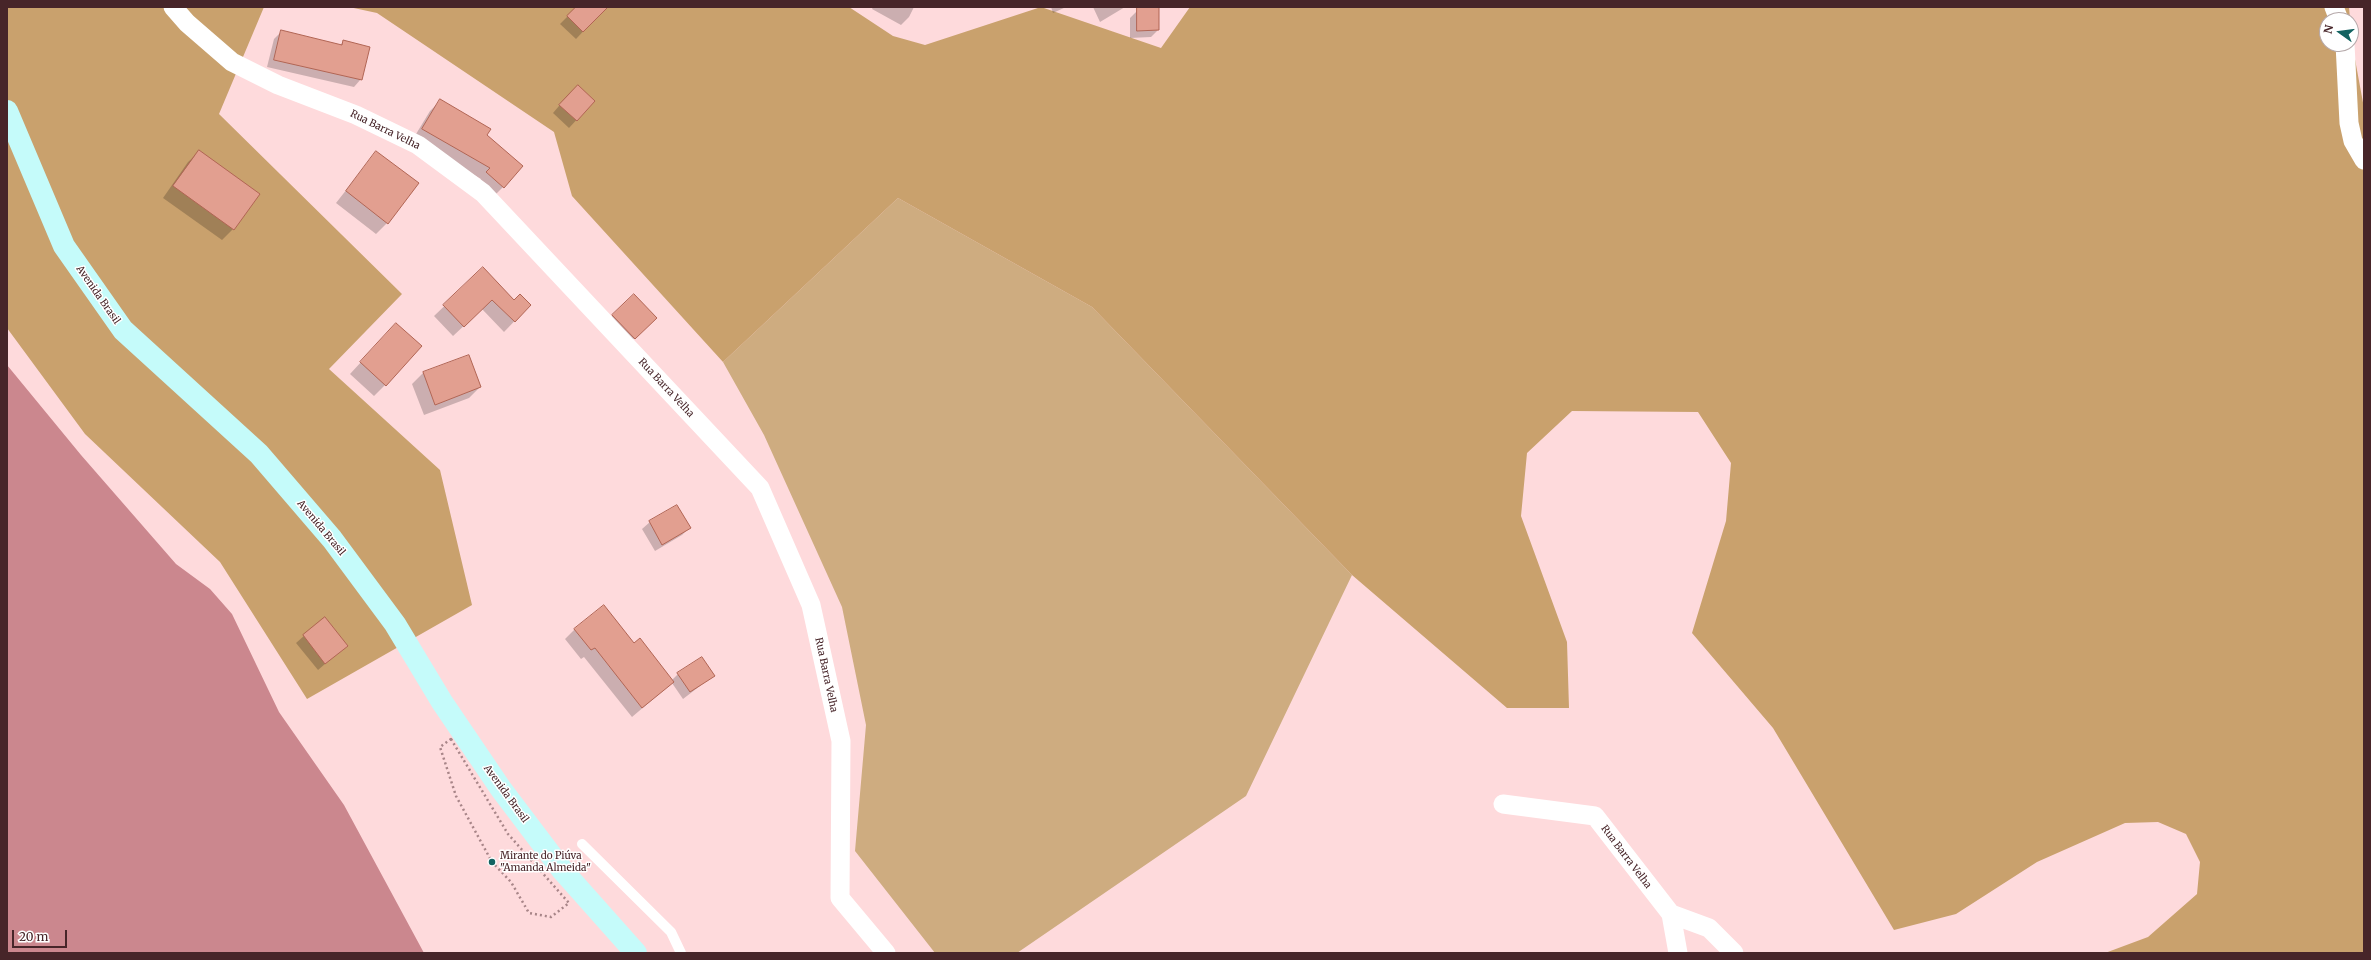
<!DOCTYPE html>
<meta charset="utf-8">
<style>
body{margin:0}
#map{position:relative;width:2371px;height:960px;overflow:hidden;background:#fedadc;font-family:Merriweather,serif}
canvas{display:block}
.frame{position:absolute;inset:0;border:8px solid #472529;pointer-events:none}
.north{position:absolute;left:2319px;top:12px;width:40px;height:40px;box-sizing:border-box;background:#fff;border:1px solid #b5a8a9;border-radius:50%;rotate:284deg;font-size:11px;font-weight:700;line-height:16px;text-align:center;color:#472529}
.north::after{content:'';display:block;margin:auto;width:14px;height:18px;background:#136361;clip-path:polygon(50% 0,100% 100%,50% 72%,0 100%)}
.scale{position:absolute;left:12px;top:930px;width:55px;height:18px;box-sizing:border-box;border:2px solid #472529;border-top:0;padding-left:5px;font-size:12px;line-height:14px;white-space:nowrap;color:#472529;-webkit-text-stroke:3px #fff;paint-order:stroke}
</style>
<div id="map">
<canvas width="2371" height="960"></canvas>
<div class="frame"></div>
<div class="north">N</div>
<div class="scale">20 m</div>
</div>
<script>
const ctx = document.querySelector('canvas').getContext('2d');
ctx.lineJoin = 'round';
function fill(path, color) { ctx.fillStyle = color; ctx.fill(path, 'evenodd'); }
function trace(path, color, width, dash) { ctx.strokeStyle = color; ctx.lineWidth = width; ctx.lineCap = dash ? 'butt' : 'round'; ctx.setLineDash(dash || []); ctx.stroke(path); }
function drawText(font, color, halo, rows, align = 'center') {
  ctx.font = font + ' Merriweather,serif'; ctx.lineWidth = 3; ctx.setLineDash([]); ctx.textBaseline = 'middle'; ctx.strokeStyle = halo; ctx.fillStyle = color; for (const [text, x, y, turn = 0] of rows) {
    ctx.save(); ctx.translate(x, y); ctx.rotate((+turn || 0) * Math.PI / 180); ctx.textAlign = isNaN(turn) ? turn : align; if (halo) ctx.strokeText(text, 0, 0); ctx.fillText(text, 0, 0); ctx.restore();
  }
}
fill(new Path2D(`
 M898 198 1092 307 1352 575 1246 796 1017 953H935L855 851 866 725 842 607 764 435 723 362Z`), '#ceac80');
fill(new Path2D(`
 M7 7H264L219 114 402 294 329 369 440 470 472 605 307 699 220 562 85 434 7 328Z
 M349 7H849L893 36 925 45 1041 7 1161 48 1190 7H2349L2352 43 2364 108V953H2105L2148 937 2197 894 2200 862 2186 834 2158 822 2125 823 2037 862 1956 914 1894 930 1773 728 1692 633 1726 521 1731 463 1698 412 1572 411 1527 453 1521 516 1567 642 1569 708H1507L1352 575 1092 307 898 198 723 362 572 196 554 132 377 13ZM2327 20H2351V44H2327Z`), '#c9a16d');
fill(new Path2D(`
 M7 365 81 455 176 564 210 589 232 614 279 712 344 805 424 953H7Z`), '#cb878e');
fill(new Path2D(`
 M577 7H606L576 39 560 24Z
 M873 7H914L909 17 901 25 872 9Z
 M1051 7H1066L1053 13Z
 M1093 7H1125L1100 22Z
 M1137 11H1158V30L1151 37 1130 38V18Z
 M282 31 339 46 343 42 361 79 354 87 267 67 274 39Z
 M570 93 594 101 569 128 553 113Z
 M440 101 486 136 503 187 493 197 477 183 481 179 413 139 430 111Z
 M199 152 233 229 222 240 163 198 188 162Z
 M376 152 387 223 376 234 336 203Z
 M483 269 514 301 530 305 504 332 482 309 453 336 434 316Z
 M634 295 656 318 627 345 606 322Z
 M386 335 385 385 374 396 350 374Z
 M469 356 480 387 469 398 424 415 412 384 423 373Z
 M650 522 689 528 682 535 655 551 642 529Z
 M324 618 346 646 318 670 296 643Z
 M575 629 633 644 672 680 678 674 713 676 683 699 672 683 632 717 584 657 581 659 565 639Z`), '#0003');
const building = new Path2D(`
 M576 7H608L583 32 567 16Z
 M1137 7H1159V30L1137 31Z
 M281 30 342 45 343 40 370 47 362 80 274 60Z
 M578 85 595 101 577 121 559 105Z
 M440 99 491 129 487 135 523 166 504 188 486 172 490 168 422 129Z
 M199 150 260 194 234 230 173 186Z
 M376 151 419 183 388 224 346 191Z
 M483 267 514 300 520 294 531 305 515 322 492 300 464 327 443 305Z
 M634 294 657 318 635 339 612 315Z
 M396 323 422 346 386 386 360 362Z
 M469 355 481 387 435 405 423 372Z
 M677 505 691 528 662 545 649 521Z
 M604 605 634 643 640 638 674 682 642 708 595 648 591 650 574 629Z
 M325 617 348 646 325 664 303 635Z
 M702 657 715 676 690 692 677 673Z`);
fill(building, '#e29f90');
trace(building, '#b16554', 1);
trace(new Path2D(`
 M451 739 508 834 569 903 551 917 529 913 511 882 492 862 456 796 440 747Z`), '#a88588', 2.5, [2, 3]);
trace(new Path2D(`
 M582 844 671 932 681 953`), '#fff', 10);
trace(new Path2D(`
 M173 7 187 23 232 62 278 85 356 115 418 145 483 193 760 488 811 605 841 741 840 898 886 953
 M2334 7 2339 20
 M2345 44 2349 123 2353 141 2364 160
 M1503 804 1595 816 1671 914 1678 953
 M1671 914 1709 928 1734 953`), '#fff', 19);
trace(new Path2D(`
 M7 111 64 246 123 330 259 454 332 539 395 624 442 702 501 789 563 871 636 953`), '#c5fbfa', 22);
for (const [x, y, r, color] of [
 [492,862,4,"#136361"]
]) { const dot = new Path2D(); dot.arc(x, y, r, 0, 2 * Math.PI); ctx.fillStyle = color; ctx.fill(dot); trace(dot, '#fff', 1.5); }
drawText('10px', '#472529', '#fff', [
 ["Rua Barra Velha",385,130,26],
 ["Avenida Brasil",98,295,55],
 ["Rua Barra Velha",666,388,47],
 ["Avenida Brasil",321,528,50],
 ["Rua Barra Velha",826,675,78],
 ["Avenida Brasil",506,794,54],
 ["Rua Barra Velha",1626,857,53]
]);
drawText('10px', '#472529', '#fff', [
 ["Mirante do Piúva",500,856],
 ["\"Amanda Almeida\"",500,868]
], 'left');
</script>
